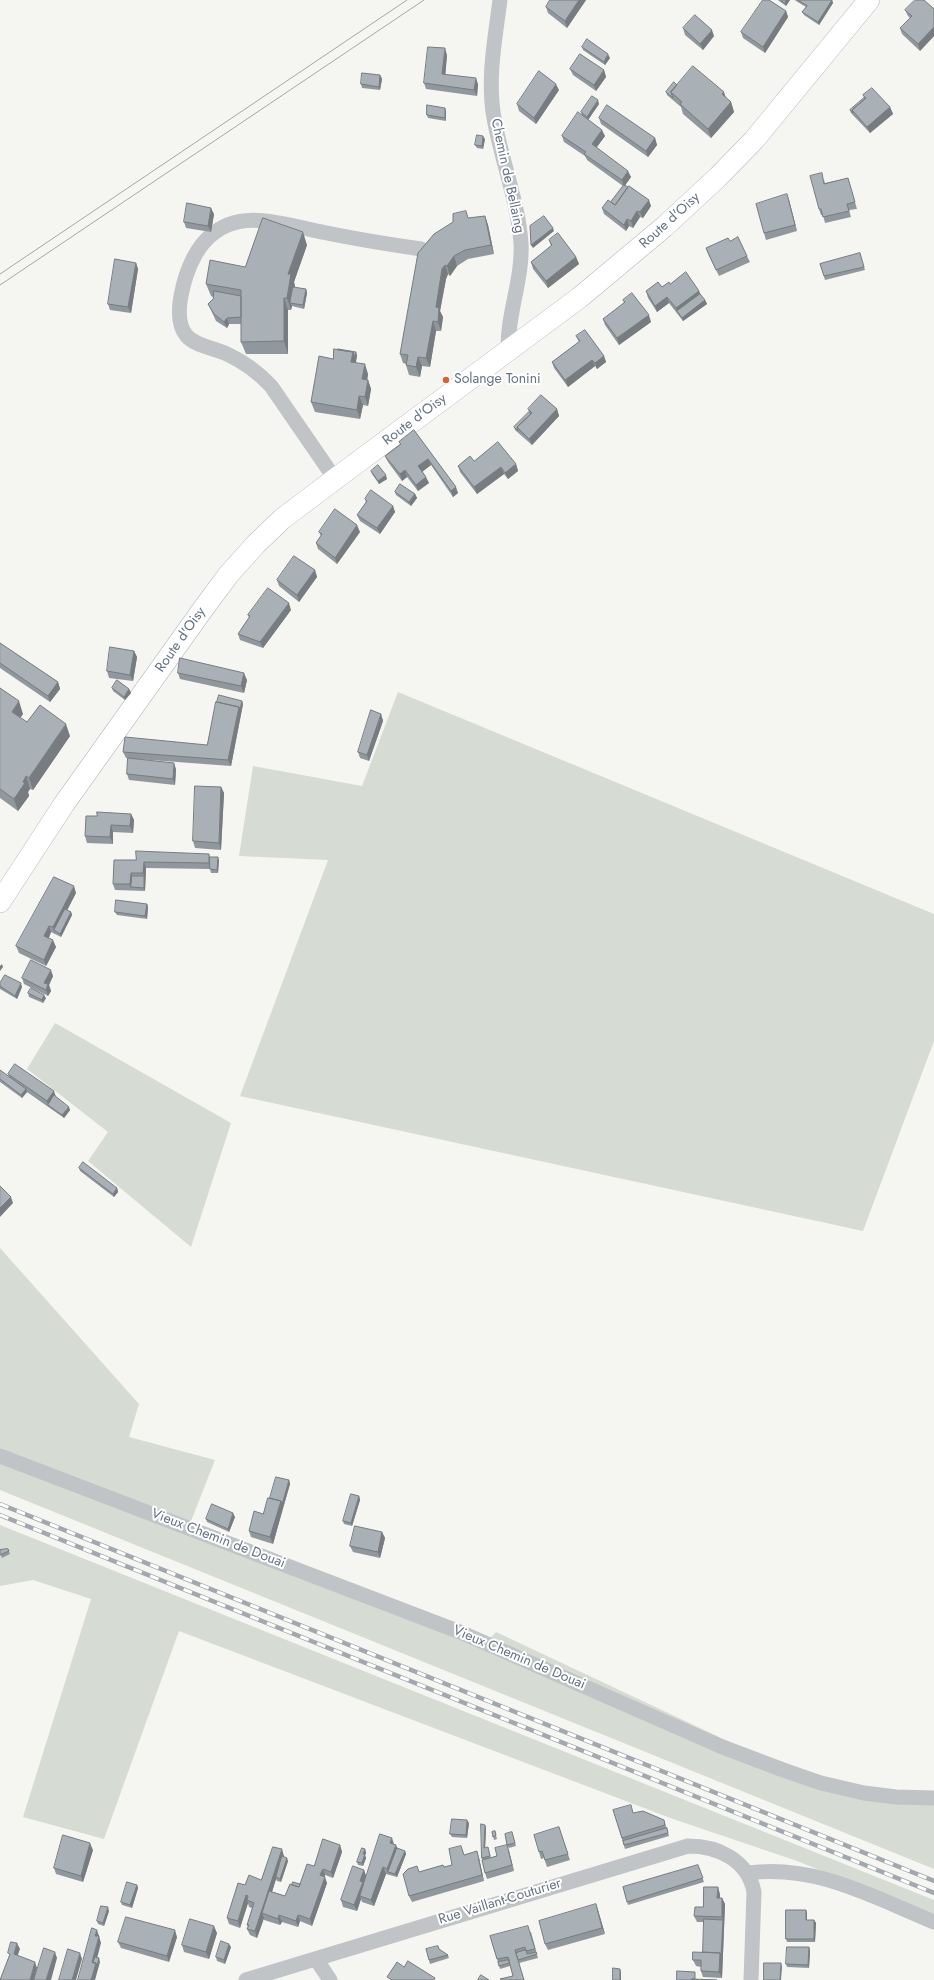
<!DOCTYPE html>
<style>
body{margin:0}
canvas{display:block;background:#f5f5f2}
</style>
<canvas width="934" height="1980"></canvas>
<script>
const ctx = document.querySelector('canvas').getContext('2d');
ctx.lineJoin = 'round';
function fill(path, color) { ctx.fillStyle = color; ctx.fill(path, 'evenodd'); }
function trace(path, color, width, dash) { ctx.strokeStyle = color; ctx.lineWidth = width; ctx.lineCap = dash ? 'butt' : 'round'; ctx.setLineDash(dash || []); ctx.stroke(path); }
function drawText(font, color, halo, rows, align = 'center') {
  ctx.font = font + ' Jost,sans-serif'; ctx.lineWidth = 4; ctx.setLineDash([]); ctx.textBaseline = 'middle'; ctx.strokeStyle = halo; ctx.fillStyle = color; for (const [text, x, y, turn = 0] of rows) {
    ctx.save(); ctx.translate(x, y); ctx.rotate((+turn || 0) * Math.PI / 180); ctx.textAlign = isNaN(turn) ? turn : align; if (halo) ctx.strokeText(text, 0, 0); ctx.fillText(text, 0, 0); ctx.restore();
  }
}
fill(new Path2D(`
 M398 692 934 914V1041L863 1231 240 1096 328 860 239 856 253 766 362 786Z
 M55 1023 231 1123 191 1247 88 1161 108 1132 27 1069Z
 M0 1248 139 1404 129 1437 215 1460 186 1534 483 1646 496 1632 734 1744 852 1787 934 1793V1869L0 1490Z
 M0 1525 934 1900V1915L797 1861 673 1819 179 1631 104 1839 23 1817 91 1599 33 1580 0 1586Z`), '#d6dcd3');
const secondary = new Path2D(`
 M0 902 64 804 203 609 229 574 256 544 282 519 335 479 579 298 664 227 718 177 754 140 869 0`);
trace(secondary, '#b5b9be', 22);
trace(new Path2D(`
 M500 0C495 39 487 79 494 118 501 159 518 201 521 243 523 279 507 314 508 351
 M335 479 271 386C258 372 244 362 227 354 215 348 194 346 186 335 174 320 181 292 186 276 191 261 198 247 209 237 241 207 284 225 322 232 355 239 387 244 421 249
 M0 1456 460 1632 720 1746 783 1770 821 1783 864 1793 896 1797 934 1798
 M748 1873C816 1864 873 1897 934 1922
 M316 1959 330 1980
 M246 1980 688 1846C718 1846 748 1860 754 1892L751 1980`), '#c0c4c7', 15);
trace(secondary, '#fff', 21);
trace(new Path2D(`
 M0 274 407 0
 M0 285 424 0`), '#a3a8ae', 1);
const rail = new Path2D(`
 M0 1504 934 1881
 M0 1515 934 1893`);
trace(rail, '#a3a8ae', 4.5);
trace(rail, '#fff', 3, [9]);
fill(new Path2D(`
 M586 0 567 28 548 13 546 7Z
 M778 0H790L786 6 779 1Z
 M795 0H832L833 3 819 25 804 15 802 12 806 7 796 1Z
 M934 9V36L920 51 902 34 900 28 910 18 908 16 905 10Z
 M786 11 788 17 765 53 743 38 741 32Z
 M683 28 714 36 703 50 685 35Z
 M582 47 610 58 605 65 583 50Z
 M447 55 445 74 478 84 477 96 426 89 424 83Z
 M570 69 604 70 606 77 596 91 573 75Z
 M380 75 382 79 380 90 362 88 361 84Z
 M677 85 726 98 731 102 734 112 711 138 683 114 681 107 667 95 666 92Z
 M559 90 536 124 519 111 517 104Z
 M863 95 890 107 893 114 870 133 851 113 850 110 864 98Z
 M599 104 588 120 605 136 596 148 631 177 625 185 651 206 643 218 640 217 633 228 629 226 626 231 604 214 602 208 611 202 623 186 587 160 585 156 564 142 562 136 582 115 581 112Z
 M446 111V121L428 118 427 115Z
 M599 118 655 138 657 145 648 157 601 124Z
 M485 139 483 149 477 148 475 145Z
 M848 178 857 209 849 210 851 217 825 223 823 215H821L819 209 824 180 825 183Z
 M789 200 797 231 766 240 764 233Z
 M214 214 211 232 186 228 184 222Z
 M485 216 488 225 494 254 468 259 457 266 450 276 448 274 446 279 440 311 443 317 441 331H436L430 367 422 366 420 377 409 375 406 365V364L403 363 400 354 453 222 469 218Z
 M549 240 576 257 579 264 548 288 533 269 531 262 551 246Z
 M730 241 747 256 750 262 719 276 708 254 706 248Z
 M307 245 294 282 295 288 306 289 307 293 304 309 292 306 291 310H288V354H246L241 342V324H229L227 328 216 321 211 310 208 304 213 299V297L211 296 206 284 245 267Z
 M860 253 865 270 825 280 820 264Z
 M136 263 138 269 131 313 110 310 108 304Z
 M670 284 699 291 700 294 705 300 707 304 683 321 669 303 657 312 648 298 646 291Z
 M623 300 651 322 619 345 605 325 603 319 624 303Z
 M576 336 604 356 606 362 597 369 595 366 568 387 554 368 552 362 579 342Z
 M357 355 356 363 368 374 367 380H368L371 389 368 406 363 405 360 419 315 412 311 402 333 359Z
 M528 409H557L559 416 532 445 515 430 514 427 529 412Z
 M414 430 458 493 453 497 431 465 422 471 429 483 418 491 407 477 402 481 388 462 385 456 400 444 399 442Z
 M474 461 516 464 518 471 508 479 504 474 477 494 460 472 458 466Z
 M371 471 387 479 379 484 372 474Z
 M395 492 415 494 417 498 411 506 396 495Z
 M365 499 393 506 395 512 380 534 360 521 357 515 366 503Z
 M319 532H360L337 564 318 549 316 543 321 536Z
 M315 570 317 577 299 602 279 586 277 580Z
 M291 610 263 648 240 640 238 634 249 618 248 615Z
 M0 643 58 682 60 689 50 702 0 668Z
 M134 651 137 657 133 681 109 678 107 671Z
 M178 673 247 680 244 693 180 679Z
 M0 688 23 714 20 718 27 722 70 736 33 790 30 789 28 792 29 796 18 811 0 798Z
 M112 688 129 689 131 693 125 700 113 691Z
 M242 701 243 704 231 766 137 759 176 769 175 785 129 780 127 774 128 758H126L123 752 207 745 217 702Z
 M381 714 383 721 369 761 360 758 358 752Z
 M221 787 224 793 221 850 195 848 193 841Z
 M131 814 134 820 133 833 113 832V844L87 843 85 836 97 816Z
 M209 854 210 857 219 860 218 873H211L210 869 146 868 145 891 115 890 113 884 136 860Z
 M76 893 67 910 71 912 72 915 61 937 51 932 49 938 56 947 46 966 19 953 16 946Z
 M147 904 148 907 147 919 117 915 115 912Z
 M53 976 49 985 51 991 48 996 24 984 22 978Z
 M0 983 22 987 17 999 0 989Z
 M28 993 46 998 43 1003 29 997Z
 M0 1070 9 1077 8 1074 55 1096 70 1110 64 1118 27 1092 22 1098 0 1082Z
 M79 1168 117 1188 118 1192 114 1197 80 1171Z
 M289 1480 290 1484 273 1544 251 1537 249 1531 263 1514 270 1498Z
 M359 1496 360 1500 352 1526 344 1524 343 1521Z
 M235 1517 229 1532 207 1522 206 1519Z
 M382 1532 385 1538 380 1558 353 1552 350 1546Z
 M8 1549 10 1554 2 1558 0 1553Z
 M613 1810 634 1813 664 1820 669 1836 625 1849Z
 M469 1823 467 1838 452 1837 450 1834Z
 M485 1825 486 1828 485 1848 489 1851 491 1858 509 1851 514 1871 487 1879 485 1873 482 1858Z
 M559 1827 570 1860 547 1867 544 1858 541 1859 539 1852Z
 M495 1831 497 1839 494 1840 492 1832Z
 M512 1832 516 1846 509 1848 507 1845Z
 M394 1844 396 1845 397 1848 405 1851 406 1854 397 1877 386 1874 374 1906 362 1902 361 1899 357 1911 343 1907 341 1900 364 1870 366 1876 364 1885Z
 M340 1845 342 1852 333 1878 325 1875 324 1877 327 1883 312 1926 300 1921 298 1927 282 1922 280 1925 264 1920V1918L257 1938 250 1935 247 1929 248 1927 247 1925 252 1908 249 1907 248 1903 240 1928 229 1924 227 1918 245 1885 261 1880 284 1856V1857L288 1861 281 1882 277 1881 276 1879 272 1892 285 1896 292 1885 300 1884 314 1866Z
 M365 1849 366 1853 365 1855 366 1858 363 1866 358 1865 357 1862Z
 M93 1850 83 1882 56 1874 54 1868Z
 M464 1855 479 1858 484 1881 412 1902 409 1896 419 1872 444 1867 452 1865Z
 M698 1865 704 1882 628 1905 623 1887Z
 M137 1885 138 1888 132 1908 122 1905 121 1902Z
 M720 1894V1898H722L725 1904 722 1978 703 1977 701 1971V1967L696 1966 693 1960 703 1952 704 1922H697L694 1916Z
 M596 1904 605 1934 548 1950 545 1944Z
 M806 1910 807 1913V1920H814L816 1923 815 1942H787L786 1939Z
 M109 1911 104 1926 98 1924 97 1921Z
 M531 1932 538 1958 519 1963 524 1980H500V1979L513 1976 510 1966 500 1969 490 1936Z
 M217 1933 209 1959 184 1952 182 1945Z
 M177 1937 169 1962 121 1948 118 1942Z
 M231 1947 225 1964 217 1961 216 1957Z
 M809 1947 810 1951 809 1968 787 1967 786 1964Z
 M426 1949H439L448 1955 449 1958 430 1964Z`), '#91989d');
fill(new Path2D(`
 M579 0H586L567 28 565 21Z
 M786 0H790L786 6 785 3Z
 M832 0 833 3 819 25 818 22Z
 M786 11 788 17 765 53 763 47Z
 M934 27V36L920 51 918 44Z
 M712 30 714 36 703 50 700 44Z
 M445 48 447 55 445 80 442 74Z
 M608 54 610 58 605 65 604 62Z
 M604 70 606 77 596 91 594 85Z
 M380 75 382 79 380 90 379 87Z
 M476 78 478 84 477 96 474 90Z
 M556 84 559 90 536 124 534 118Z
 M724 92 727 101 722 94Z
 M598 100 599 104 588 120 587 117Z
 M731 102 734 112 711 138 708 129Z
 M890 107 893 114 870 133 867 127Z
 M445 108 446 111V121L445 118Z
 M602 130 605 136 594 151 592 144Z
 M483 136 485 139 483 149 482 146Z
 M655 138 657 145 648 157 646 151Z
 M628 171 631 177 624 187 622 180Z
 M787 194 789 200 797 231 795 225Z
 M649 200 651 206 643 218 640 212Z
 M211 208 214 214 211 232 208 226Z
 M637 211 640 217 633 228 631 221Z
 M485 216 488 225 494 254 491 245Z
 M627 219 629 226 626 231 624 225Z
 M553 228 554 231 533 248 531 245Z
 M303 232 307 245 294 282 295 286 292 304 290 303 292 306 291 310 287 298 288 274Z
 M454 256 457 266 450 276 447 266Z
 M576 257 579 264 548 288 546 281Z
 M136 263 138 269 131 313 128 307Z
 M445 265 448 274 446 279 440 311 443 317 441 331 438 322 436 307 442 269Z
 M306 289 307 293 304 309 303 305Z
 M699 291 702 297 677 311 676 308Z
 M667 297 669 303 657 312 655 306Z
 M284 298 288 310V354L284 341Z
 M705 300 707 304 683 321 682 318Z
 M649 315 651 322 619 345 617 338Z
 M227 318 229 324 227 328 224 322Z
 M433 321 436 331 430 367 426 358Z
 M353 352H356L357 355 354 372 351 362Z
 M604 356 606 362 597 369 595 363Z
 M418 357 422 366 420 377 416 367Z
 M592 360 595 366 568 387 565 380Z
 M365 364 368 374 366 388 362 379Z
 M368 380 371 389 368 406 365 397Z
 M359 396 363 405 360 419 357 410Z
 M557 409 559 416 532 445 529 439Z
 M428 459 431 465 421 473 418 466Z
 M516 464 518 471 508 479 505 473Z
 M501 467 504 474 477 494 474 487Z
 M405 470 407 477 402 481 400 474Z
 M386 475 387 479 379 484 378 481Z
 M426 477 429 483 418 491 416 485Z
 M456 487 458 493 453 497 451 491Z
 M415 494 417 498 411 506 409 502Z
 M393 506 395 512 380 534 377 528Z
 M357 525 360 532 337 564 335 558Z
 M315 570 317 577 299 602 297 595Z
 M289 603 291 610 263 648 260 642Z
 M134 651 137 657 133 681 130 675Z
 M244 673 247 680 244 693 241 686Z
 M58 682 60 689 50 702 48 696Z
 M129 689 131 693 125 700 124 697Z
 M19 701 23 714 16 724 12 712Z
 M242 701 243 704 231 766 228 760 239 707Z
 M381 714 383 721 369 761 367 755Z
 M66 724 70 736 33 790 29 778Z
 M174 763 176 769 175 785 173 779Z
 M26 776 30 789 28 792 29 796 18 811 14 799Z
 M221 787 224 793 221 850 219 843Z
 M131 814 134 820 133 833 130 826Z
 M111 825 113 832V844L110 837Z
 M218 857 219 860 218 873 217 870Z
 M144 862 146 868 145 891 144 888V876L143 873Z
 M131 873 133 879 131 887 130 884Z
 M74 886 76 893 56 932 54 930 53 927Z
 M147 904 148 907 147 919 145 916Z
 M71 912 72 915 61 937 60 934Z
 M49 926 51 932 47 942 44 936Z
 M53 940 56 947 46 966 44 960Z
 M2 964 3 967 0 971V966Z
 M51 970 53 976 49 985 51 991 48 996 46 990 44 983Z
 M21 983 22 987 17 999 15 996Z
 M44 995 46 998 43 1003 42 1000Z
 M26 1089 27 1092 22 1098 21 1095Z
 M54 1091 56 1097 48 1105 47 1101Z
 M69 1107 70 1110 64 1118 62 1115Z
 M117 1188 118 1192 114 1197 113 1194Z
 M11 1197 13 1203 0 1217V1208Z
 M289 1480 290 1484 283 1508 282 1505Z
 M359 1496 360 1500 352 1526 351 1523Z
 M281 1501 283 1508 273 1544 270 1537Z
 M233 1513 235 1517 229 1532 228 1529Z
 M382 1532 385 1538 380 1558 378 1552Z
 M467 1820 469 1823 467 1838 466 1835Z
 M485 1825 486 1828 485 1851 484 1848Z
 M392 1838 394 1844 390 1843Z
 M90 1843 93 1850 83 1882 81 1876Z
 M340 1845 342 1852 333 1878 331 1872Z
 M396 1845 398 1851 388 1872 387 1869Z
 M507 1845 509 1851 514 1871 512 1865Z
 M282 1849 284 1856 277 1878 276 1877V1879L265 1914 262 1913 264 1918 257 1938 255 1931Z
 M365 1849 366 1853 365 1855 366 1858 363 1866 362 1863 363 1854Z
 M405 1851 406 1854 397 1877 395 1874Z
 M477 1851 479 1858 484 1881 482 1875Z
 M287 1858 288 1861 281 1882 280 1879Z
 M383 1867 386 1874 374 1906 371 1900Z
 M323 1869 325 1875 323 1882 320 1875Z
 M364 1870 366 1876 363 1884 365 1889 360 1896 361 1899 357 1911 354 1905 360 1881Z
 M325 1877 327 1883 312 1926 310 1919Z
 M137 1885 138 1888 132 1908 130 1905Z
 M718 1887 720 1894 719 1904 717 1898Z
 M246 1895 248 1901 247 1900 248 1903 240 1928 238 1921Z
 M722 1898 725 1904 722 1978 719 1972 723 1920 722 1917Z
 M596 1904 598 1910 605 1934 602 1928Z
 M108 1907 109 1911 104 1926 103 1923Z
 M806 1910 807 1913V1923L806 1920Z
 M279 1915 282 1922 280 1925 278 1919Z
 M298 1915 300 1921 298 1927 296 1921Z
 M814 1920 816 1923 815 1942 814 1939Z
 M214 1926 217 1933 209 1959 206 1952Z
 M97 1930 99 1936 97 1942 95 1936Z
 M175 1930 177 1937 169 1962 167 1956Z
 M99 1936 101 1943 95 1966 92 1962Z
 M17 1943 20 1949 16 1960 14 1954Z
 M229 1944 231 1947 225 1964 224 1960Z
 M809 1947 810 1951 809 1968 808 1965Z
 M55 1952 57 1958 51 1980H46Z
 M80 1953 82 1959 76 1980H72Z
 M99 1958 100 1962 95 1980H91L96 1963Z
 M35 1962 37 1968 34 1980H30Z
 M781 1963 782 1967 781 1980H780Z
 M620 1969 621 1972V1980H620Z`), '#767c7f');
const building = new Path2D(`
 M550 0H579L565 21 546 7Z
 M763 0H769L786 11 763 47 741 32Z
 M781 0H786L785 3Z
 M798 0H832L818 22 802 12 807 6Z
 M915 0H924L934 9V27L918 44 900 28 912 16 905 10Z
 M695 15 712 30 700 44 683 28Z
 M587 39 608 54 604 62 582 47Z
 M428 47 445 48 442 74 476 78 474 90 424 83Z
 M580 54 604 70 594 85 570 69Z
 M693 66 724 92 722 94 731 102 708 129 680 104 682 102 671 92Z
 M539 71 556 84 534 118 517 104Z
 M362 73 380 75 379 87 361 84Z
 M674 82 677 85 671 92 673 98 666 92Z
 M872 88 890 107 867 127 852 110 866 98 863 95Z
 M592 96 598 100 587 117 581 112Z
 M864 98 865 99 852 110 853 113 850 110Z
 M427 105 445 108V118L427 115Z
 M607 105 655 138 646 151 599 118Z
 M578 112 602 130 592 144 628 171 622 180 584 154 586 152 562 136Z
 M477 135 483 136 482 146 475 145Z
 M822 173 824 184 848 178 855 202 847 204 849 211 823 217 821 209H819L810 176Z
 M624 185 628 187 615 205 611 202Z
 M629 186 649 200 640 212 637 211 631 221 627 219 624 225 602 208 608 200 615 205Z
 M787 194 795 225 764 233 756 204Z
 M187 203 211 208 208 226 184 222Z
 M466 211 468 218 485 216 491 245 465 250 454 256 447 266 445 265 442 269 436 307 439 308 438 322 433 321 426 358 418 357 416 367 406 365 408 355 400 354 418 253 434 234 453 222V214Z
 M544 216 553 228 531 245 530 226Z
 M263 218 303 232 288 274H291L287 298H284V341L241 342V290L206 284 210 260 245 267Z
 M558 233 576 257 546 281 531 262 552 245 549 240Z
 M738 237 747 256 716 270 706 248 728 238 730 241Z
 M860 253 864 267 824 276 820 264Z
 M115 259 136 263 128 307 108 304Z
 M686 272 699 291 676 308 667 297 655 306 646 291 658 282 662 287 669 282 670 284Z
 M293 287 306 289 303 305 290 303Z
 M214 291 241 296V317L227 318 224 322 214 314 208 304 213 299Z
 M632 293 649 315 617 338 603 319 625 302 623 300Z
 M700 294 705 300 682 318 677 311Z
 M585 330 604 356 595 363 592 360 565 380 552 362 580 341 576 336Z
 M334 349 353 352 351 362 365 364 362 379 368 380 365 397 359 396 357 410 311 402 319 356 333 359Z
 M338 349 356 352 355 358 353 352 338 350Z
 M541 395 557 409 529 439 517 427 532 413 528 409Z
 M529 412 531 414 517 427 518 431 514 427Z
 M414 430 456 487 451 491 428 459 418 466 426 477 416 485 405 470 400 474 385 456 401 444 399 442Z
 M498 442 516 464 505 473 501 467 474 487 458 466 470 456 474 461Z
 M378 465 386 475 378 481 371 471Z
 M400 484 415 494 409 502 395 492Z
 M371 490 393 506 377 528 357 515 367 501 365 499Z
 M335 509 357 525 335 558 316 543 322 534 319 532Z
 M294 556 315 570 297 595 277 580Z
 M268 588 289 603 260 642 238 634 250 616 248 615Z
 M0 643 58 682 48 696 0 663Z
 M110 647 134 651 130 675 107 671Z
 M180 658 244 673 241 686 178 673Z
 M117 680 129 689 124 697 112 688Z
 M0 688 19 701 12 712 27 722 40 705 66 724 29 778 26 776 23 782 25 783 14 799 0 789Z
 M219 695 242 701 240 710 239 707 217 702Z
 M216 702 239 707 228 760 123 752 125 737 207 745Z
 M371 710 381 714 367 755 358 752Z
 M128 758 174 763 173 779 127 774Z
 M195 786 221 787 219 843 193 841Z
 M97 812 131 814 130 826 111 825 110 837 85 836 86 816H97Z
 M136 851 209 854V863L144 862 143 873H131L130 884H113L114 860H136Z
 M210 857H218L217 870 210 869Z
 M132 876H144V888L131 887Z
 M54 877 74 886 53 927 49 926 44 936 53 940 44 960 16 946Z
 M116 900 147 904 145 916 115 912Z
 M65 909 71 912 60 934 54 930Z
 M31 960 51 970 44 983 48 984 46 990 22 978Z
 M5 975 21 983 15 996 0 986V983Z
 M31 988 44 995 42 1000 28 993Z
 M15 1064 54 1091 47 1101 8 1074Z
 M0 1070 26 1089 21 1095 0 1079Z
 M54 1095 69 1107 62 1115 48 1105Z
 M83 1162 117 1188 113 1194 79 1168Z
 M0 1186 11 1197 0 1208Z
 M276 1477 289 1480 282 1505 281 1501 270 1498Z
 M351 1494 359 1496 351 1523 343 1521Z
 M268 1498 281 1501 270 1537 249 1531 254 1511 263 1514Z
 M212 1504 233 1513 228 1529 206 1519Z
 M355 1526 382 1532 378 1552 350 1546Z
 M8 1549 9 1551 0 1555V1550Z
 M631 1805 633 1813 643 1811 664 1820 665 1825 622 1838 613 1810Z
 M452 1819 467 1820 466 1835 450 1834Z
 M481 1824 485 1825 484 1848 488 1847 490 1856 482 1858Z
 M559 1827 568 1854 545 1860 542 1851 539 1852 534 1835Z
 M667 1828 668 1833 624 1845 623 1841Z
 M495 1831 496 1835 493 1837 492 1832Z
 M512 1832 515 1843 507 1845 505 1834Z
 M380 1834 392 1838 390 1843 396 1845 387 1869 383 1867 371 1900 360 1896Z
 M63 1835 90 1843 81 1876 54 1868Z
 M323 1839 340 1845 331 1872 323 1869 320 1875 325 1877 310 1919 298 1915 296 1921 279 1915 278 1919 262 1913 269 1891 285 1896 290 1884 299 1887 307 1864 314 1866Z
 M507 1845 512 1865 485 1873 482 1860 497 1856 495 1848Z
 M461 1846 464 1855 477 1851 482 1875 409 1896 403 1874 408 1869 417 1866 419 1872 443 1865 444 1867 452 1865 449 1849Z
 M273 1847 282 1849 255 1931 247 1929 249 1925H247L254 1903 247 1900 248 1896 246 1895 238 1921 227 1918 238 1883 245 1885 249 1875 261 1880Z
 M362 1848 365 1849 363 1854H365L362 1863 357 1862Z
 M397 1848 405 1851 395 1874 388 1872Z
 M282 1856 287 1858 280 1879 276 1877Z
 M698 1865 703 1878 627 1902 623 1887Z
 M353 1866 364 1870 360 1881 363 1882 354 1905 341 1900Z
 M127 1882 137 1885 130 1905 121 1902Z
 M293 1882 300 1884 299 1887 292 1885Z
 M704 1887H718L717 1898H722V1917L694 1916 695 1907H703Z
 M596 1904 602 1928 545 1944 539 1921Z
 M101 1906 108 1907 103 1923 97 1921Z
 M786 1910H806V1920H814V1939H786Z
 M126 1917 175 1930 167 1956 118 1942Z
 M190 1919 214 1926 206 1952 182 1945Z
 M704 1919 723 1920 721 1956 720 1953 703 1952Z
 M528 1926 535 1949 526 1951 525 1947 515 1950 524 1980H501L500 1979 513 1976 508 1957 497 1959 490 1936Z
 M92 1928 97 1930 95 1936H99L92 1962 96 1963 91 1980H78Z
 M221 1941 229 1944 224 1960 216 1957Z
 M11 1942 17 1943 14 1954 35 1962 30 1980H0L10 1954 8 1953Z
 M438 1946 439 1949 448 1955 429 1960 426 1949Z
 M787 1947H809L808 1965 786 1964Z
 M44 1948 55 1952 46 1980H34Z
 M68 1949 80 1953 72 1980H59Z
 M526 1950 527 1954 536 1952 537 1954 518 1960 516 1953Z
 M693 1952 720 1953 719 1972 701 1971V1960H693Z
 M95 1957 99 1958 97 1967 96 1963H93Z
 M509 1960V1963L499 1966 498 1962Z
 M408 1961 435 1978 434 1980H392L387 1977 397 1962 404 1967Z
 M764 1963H781L780 1980H764Z
 M613 1968 620 1969V1980H613Z
 M677 1971 695 1972V1979H692V1980H677Z
 M481 1975 489 1980H478Z
 M692 1979 717 1980H692Z`);
fill(building, '#a9b1b6');
trace(building, '#767c7f', 1);
for (const [x, y, r, color] of [
 [446,380,4,"#dc602a"]
]) { const dot = new Path2D(); dot.arc(x, y, r, 0, 2 * Math.PI); ctx.fillStyle = color; ctx.fill(dot); trace(dot, '#fff', 1.5); }
drawText('14px', '#657382', '#fff', [
 ["Chemin de Bellaing",507,176,78],
 ["Route d'Oisy",670,221,-42],
 ["Route d'Oisy",415,420,-37],
 ["Route d'Oisy",181,640,-55],
 ["Vieux Chemin de Douai",218,1539,21],
 ["Vieux Chemin de Douai",519,1658,23],
 ["Rue Vaillant-Couturier",500,1902,-17]
]);
drawText('14px', '#657382', '#fff', [
 ["Solange Tonini",454,380]
], 'left');
</script>
